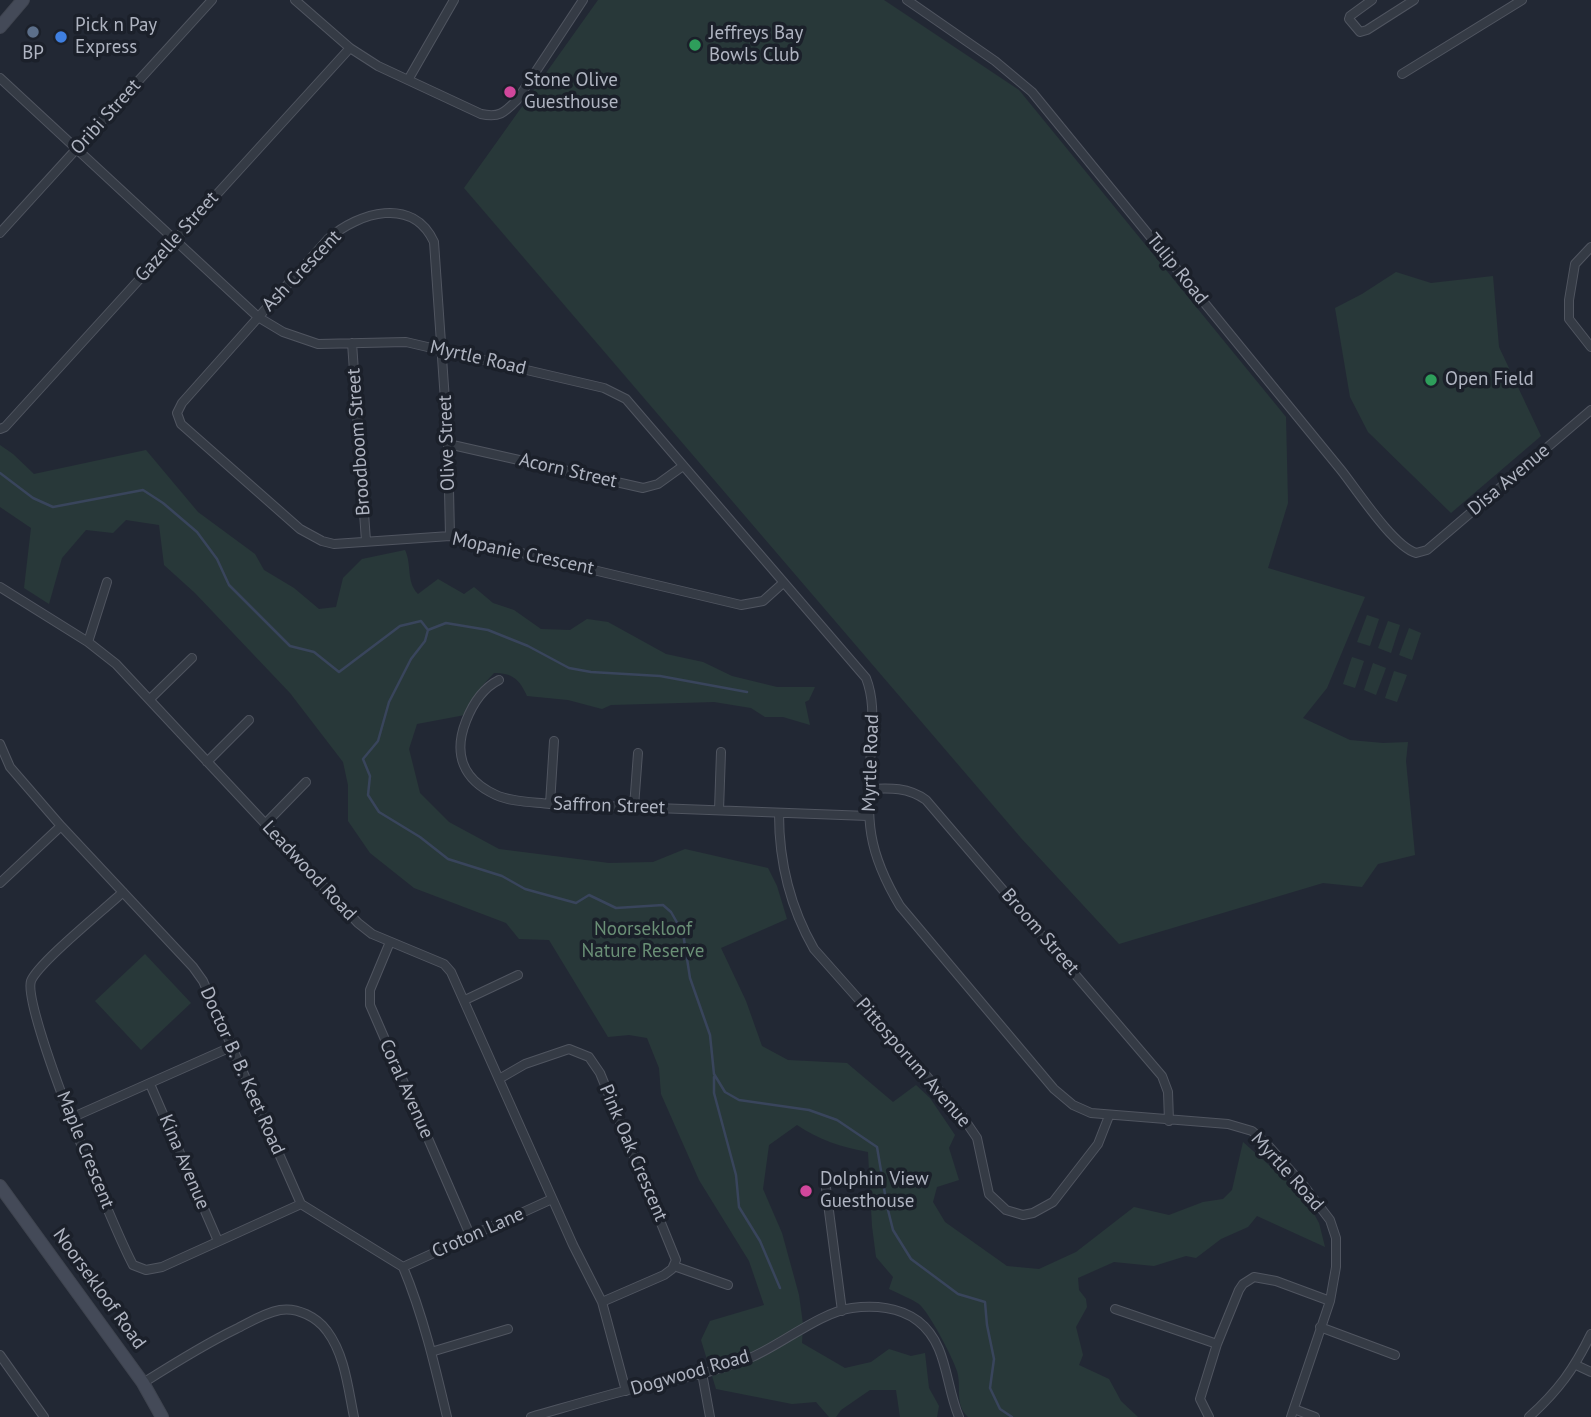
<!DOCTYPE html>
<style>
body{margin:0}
canvas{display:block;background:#222834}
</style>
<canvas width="1591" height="1417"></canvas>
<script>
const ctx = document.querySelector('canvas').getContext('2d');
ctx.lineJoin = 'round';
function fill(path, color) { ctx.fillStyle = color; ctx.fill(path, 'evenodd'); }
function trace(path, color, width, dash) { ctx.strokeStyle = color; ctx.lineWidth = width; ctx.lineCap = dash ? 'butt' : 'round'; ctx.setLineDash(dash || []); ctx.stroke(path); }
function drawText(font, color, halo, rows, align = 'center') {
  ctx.font = font + ' "PT Sans",sans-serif'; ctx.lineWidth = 7; ctx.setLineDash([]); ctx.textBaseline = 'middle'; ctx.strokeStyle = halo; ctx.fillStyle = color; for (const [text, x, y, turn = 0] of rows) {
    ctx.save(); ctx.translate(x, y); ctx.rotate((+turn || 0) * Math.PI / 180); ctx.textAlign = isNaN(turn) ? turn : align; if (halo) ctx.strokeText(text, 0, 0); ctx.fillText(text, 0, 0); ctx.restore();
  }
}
fill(new Path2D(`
 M598 0H884L1019 90 1286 417 1288 503 1268 568 1365 597 1327 688 1303 718 1350 740 1383 743 1408 742 1406 761 1415 855 1378 864 1362 887 1323 883 1119 944 1021 838 464 188Z
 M1396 272 1431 283 1493 276 1499 347 1541 436 1451 513 1368 432 1350 397 1335 308 1362 294Z
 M0 445 13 454 34 474 146 450 198 512 255 554 264 570 294 588 319 609 336 607 343 578 362 559 405 550C412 565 406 582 418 594L438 579 464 594 474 587 493 603 514 610 541 629 570 630 587 619 608 622 666 654 703 662 732 676 777 687H815L809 700 805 702 810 725 783 717H765L751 708 714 702 611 705 602 709 568 700 527 696C520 680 513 673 494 673L483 685 465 715 417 724 409 749 420 793 449 822 499 849 609 863 653 862 685 849 768 868 777 886 787 919 721 948 746 1001 762 1046 788 1060 847 1063 893 1102 916 1085 930 1098 955 1135 949 1148 959 1180 937 1187 933 1202 945 1222 1007 1266 1039 1269 1076 1252 1134 1207 1169 1215 1203 1202 1223 1199 1232 1190 1243 1142 1304 1196 1319 1223 1325 1247 1257 1216 1248 1227 1221 1239 1196 1258 1186 1256 1154 1266 1114 1262 1078 1278 1079 1290 1086 1299 1087 1307 1076 1327 1083 1355 1079 1365 1109 1379 1121 1401 1138 1417H968C954 1404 962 1387 957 1371 953 1358 929 1312 919 1304 910 1298 899 1294 889 1289L893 1277 876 1257 872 1226 868 1152C841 1147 819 1140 797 1125L769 1145 763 1189 782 1233 799 1295 803 1324 802 1343 845 1368 871 1362 889 1349 911 1356 925 1353 929 1388 939 1406 937 1417H900L896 1390H870L841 1410 836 1417H829L816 1402 792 1404 716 1389 701 1340 710 1321 764 1305 749 1261 699 1180 661 1094 659 1068 647 1038 629 1035 608 1037 549 940 519 939 506 923 414 888 370 853 348 821V785L343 762 290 693 195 593 164 565 159 525 126 520 113 533 86 530 62 558 49 604 24 588 31 528 0 507Z
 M1367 615 1379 619 1370 646 1357 642Z
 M1388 621 1400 625 1391 653 1378 648Z
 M1409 628 1421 633 1412 660 1399 655Z
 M1352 657 1364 661 1355 688 1343 684Z
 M1373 663 1386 668 1376 695 1364 690Z
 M1394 671 1407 675 1397 702 1385 698Z
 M145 954 191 1003 141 1050 95 1001Z`), '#283839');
trace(new Path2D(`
 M0 473 33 498 53 507 143 490 163 503 197 532 217 559 229 585 290 646 314 652 339 672 400 626 421 621 428 630 425 641 411 659 389 702 378 741 363 759 370 776 368 795 379 812 420 837 448 859 502 876 525 889 576 903 589 895 616 908 663 905 671 912 683 933 690 978 710 1035 714 1074 725 1092 739 1100 809 1110 837 1120 877 1147 887 1206 893 1230 911 1259 958 1294 985 1302 987 1325 994 1359 990 1388 1000 1409 1012 1417
 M428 630 446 623 488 630 528 646 569 668 591 672 660 676 747 692
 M714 1077V1093L736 1175 739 1207 760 1241 780 1288`), '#39455c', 2.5);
const street = new Path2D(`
 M295 0 350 48 378 66 481 114C499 118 504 113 517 100L583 0
 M907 0 995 61 1032 92 1341 470C1357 490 1393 546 1416 553L1427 550 1591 410
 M1372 0 1350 16 1349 19 1360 32 1367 30 1414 0
 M1402 74 1522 0
 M0 78 258 317 283 332 318 344 406 342 604 388 626 399 866 678C875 701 872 723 871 748 868 816 863 844 900 906L1054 1089 1073 1105 1091 1113 1228 1124 1252 1131 1266 1143 1304 1186 1330 1220 1336 1238V1267L1330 1301 1291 1417
 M408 80 454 0
 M0 233 212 0
 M1591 247 1575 264 1569 300V319L1591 347
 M352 343 366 541
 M0 429 5 427 350 48
 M448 444 643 488 658 484 683 466
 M450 536 448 444 434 242C413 196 359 212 328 239L182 403 177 413 181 424 300 529 322 541 334 544 450 536 741 605 763 601 783 583
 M0 587 88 642 116 664 358 923 372 934 444 964 451 972 573 1245 602 1302 626 1391
 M88 642 107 582
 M499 680C483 688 473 703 466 721 453 754 463 780 496 795 511 802 533 802 550 804L868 816
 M150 699 192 658
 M0 744 10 767 61 826 193 967 203 981 301 1204 403 1267
 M207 762 249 720
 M869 789C890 788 908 787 926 800L1162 1076 1168 1092 1169 1121
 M550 804 554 741
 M634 807 638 753
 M719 810 721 752
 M779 814C779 863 790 907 814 949L962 1116 977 1138 989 1194 1006 1210 1023 1215 1033 1213 1053 1202 1098 1144 1109 1116
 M265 824 306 782
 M0 883 61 826
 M123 892C105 909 38 963 31 981 22 1008 114 1230 133 1265L146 1270 162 1267 301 1204
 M390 942 370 990V1005L470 1235
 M465 1000 518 975
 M499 1079 525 1064 569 1049 589 1057 600 1073 676 1260 672 1269 664 1275 602 1302
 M150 1084 218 1241
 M71 1118 231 1047
 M826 1188 842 1311
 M674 1266 728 1285
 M403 1267 552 1199
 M403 1267C423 1315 435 1366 447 1417
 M1115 1309 1217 1344
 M1320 1327 1395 1355
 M431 1352 508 1329
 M0 1355 44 1417
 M1576 1365 1591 1372
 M702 1373 710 1417
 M143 1383C173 1364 203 1345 236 1329 250 1322 264 1313 280 1310 297 1307 317 1317 327 1331 345 1355 348 1388 354 1417
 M1294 1409 1315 1417
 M531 1417C563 1408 596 1398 628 1390 669 1380 713 1374 752 1357 782 1344 821 1312 852 1308 874 1305 900 1307 918 1321 948 1344 945 1385 959 1417
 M1209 1417 1200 1399 1217 1344 1239 1290 1243 1284 1254 1277 1276 1281 1330 1301
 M1529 1417C1558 1391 1574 1369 1591 1334`);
const secondary = new Path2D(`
 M0 27 23 0
 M0 1186 143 1383 162 1417`);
trace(street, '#505560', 10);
trace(secondary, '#3f444f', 14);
trace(street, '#353b45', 8);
trace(secondary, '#444a58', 12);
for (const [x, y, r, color] of [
 [33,32,7,"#5c6f8a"],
 [61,37,7,"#3f7fe0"],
 [695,45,7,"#2e9e5b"],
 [510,92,7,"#d1479c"],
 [1431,380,7,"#2e9e5b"],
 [806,1191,7,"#d1479c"]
]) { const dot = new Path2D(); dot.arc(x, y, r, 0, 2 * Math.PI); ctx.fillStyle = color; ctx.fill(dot); trace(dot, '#1b202a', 2.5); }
drawText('19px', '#b0b5c2', '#1b202a', [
 ["Pick n Pay",75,26],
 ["Express",75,48],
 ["Jeffreys Bay",709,34],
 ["Bowls Club",709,56],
 ["BP",33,54,"center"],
 ["Stone Olive",524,81],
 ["Guesthouse",524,103],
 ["Open Field",1445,380],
 ["Dolphin View",820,1180],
 ["Guesthouse",820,1202]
], 'left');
drawText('19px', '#b0b5c2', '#1b202a', [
 ["Oribi Street",106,117,-48],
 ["Gazelle Street",177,237,-48],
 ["Tulip Road",1177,269,51],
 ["Ash Crescent",302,271,-46],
 ["Myrtle Road",478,358,13],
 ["Broodboom Street",359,442,-94],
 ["Olive Street",447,443,-92],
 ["Acorn Street",568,471,13],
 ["Disa Avenue",1509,480,-40],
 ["Mopanie Crescent",523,554,12],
 ["Myrtle Road",871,763,-88],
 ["Saffron Street",609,806,2],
 ["Leadwood Road",309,871,47],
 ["Broom Street",1040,932,49],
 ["Pittosporum Avenue",913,1063,49],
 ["Doctor B. B. Keet Road",242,1071,66],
 ["Coral Avenue",406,1089,66],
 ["Maple Crescent",85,1150,68],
 ["Pink Oak Crescent",633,1153,67],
 ["Kina Avenue",184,1162,67],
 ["Myrtle Road",1287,1172,48],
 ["Croton Lane",478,1233,-24],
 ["Noorsekloof Road",99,1289,54],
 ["Dogwood Road",690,1373,-16]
]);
drawText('19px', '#6a8f76', '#1b202a', [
 ["Noorsekloof",643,930],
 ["Nature Reserve",643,952]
]);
</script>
